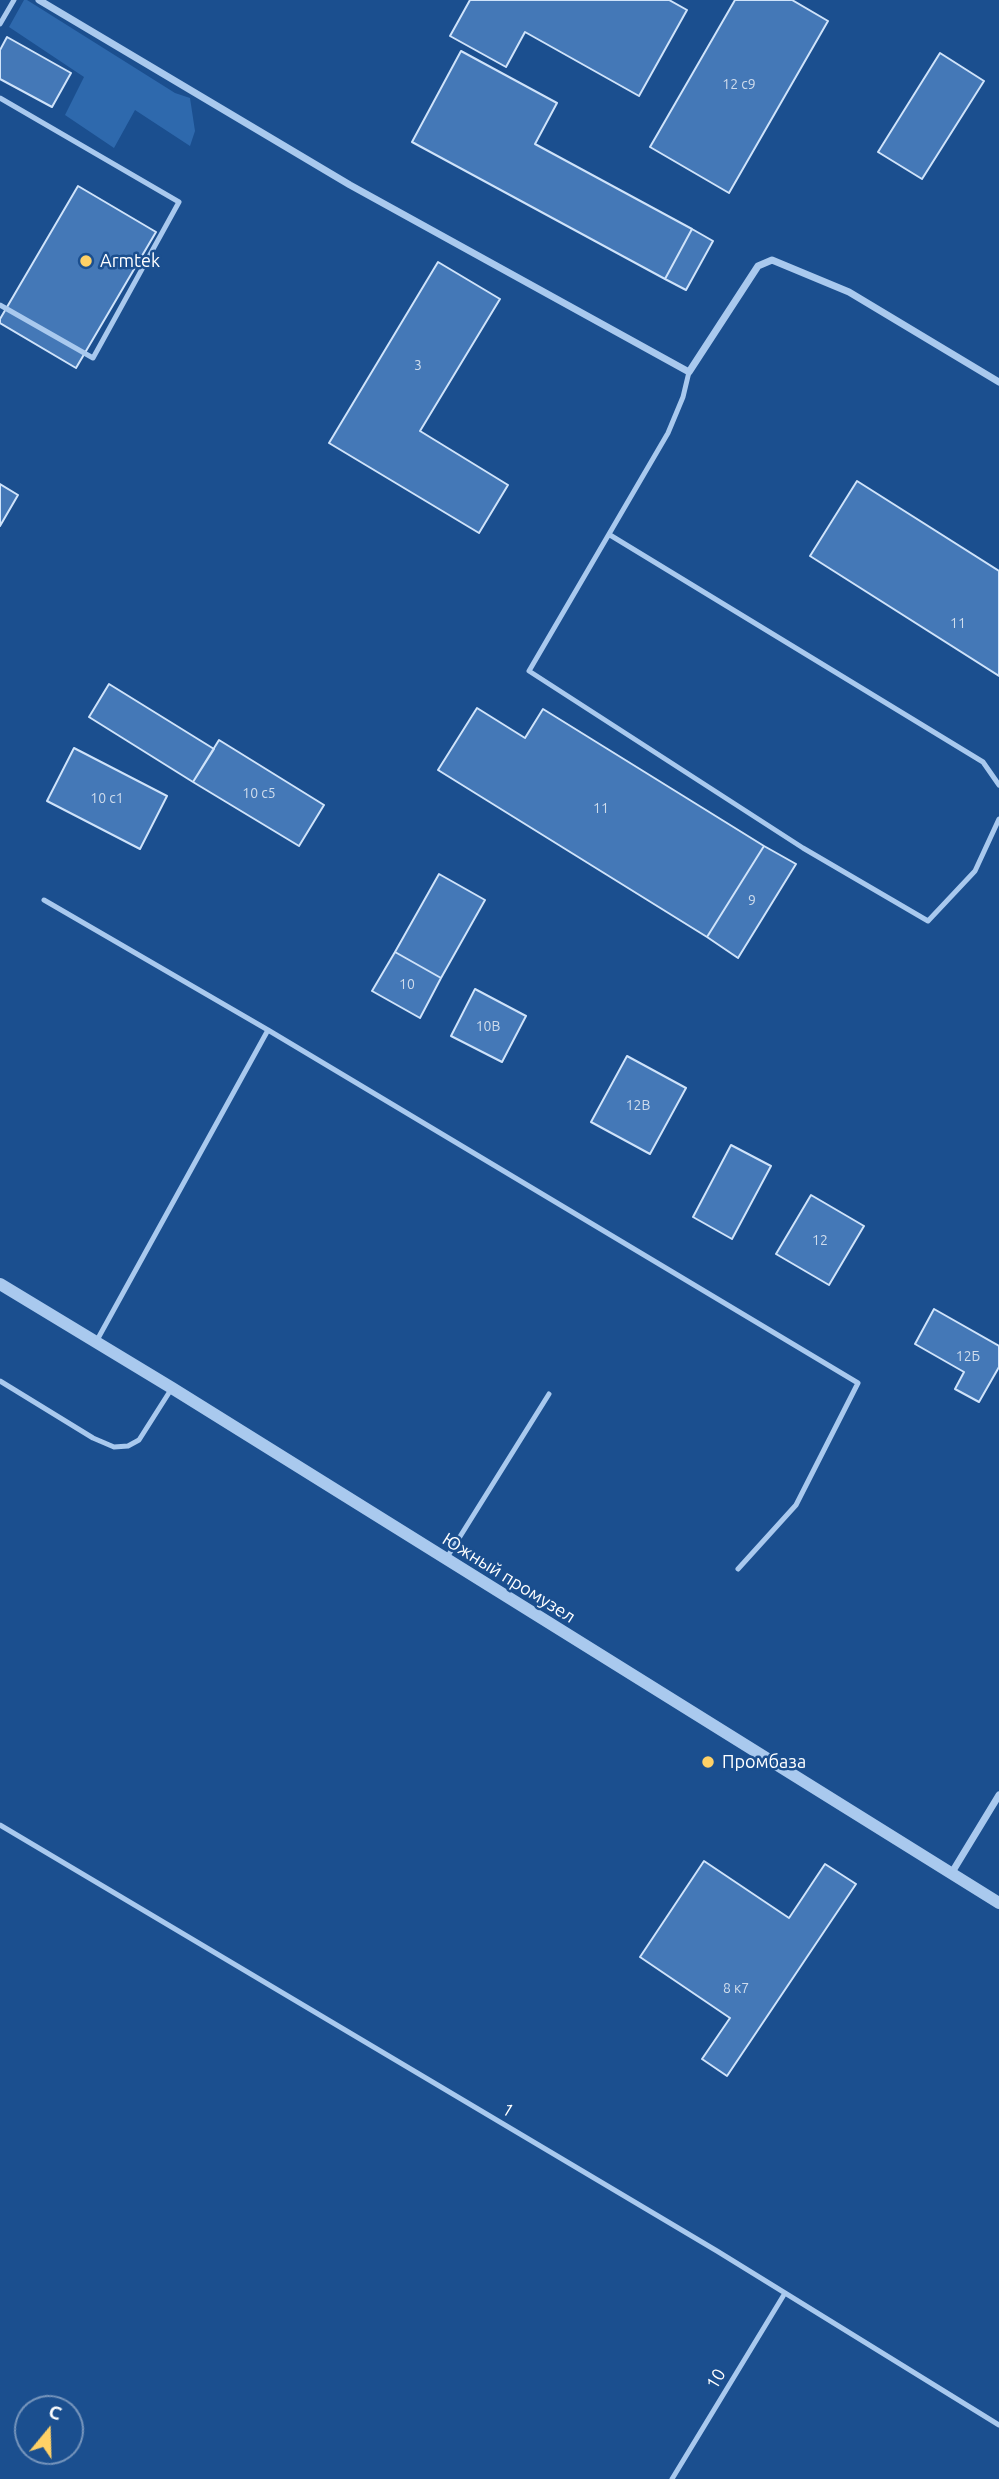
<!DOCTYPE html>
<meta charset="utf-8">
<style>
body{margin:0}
#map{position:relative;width:999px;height:2479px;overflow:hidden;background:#1b4f8f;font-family:Ubuntu,sans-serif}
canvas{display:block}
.north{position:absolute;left:14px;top:2395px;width:70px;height:70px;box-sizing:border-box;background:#1b4f8f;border:2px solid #7695bc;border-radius:50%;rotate:19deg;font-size:19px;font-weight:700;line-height:28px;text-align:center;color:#fff}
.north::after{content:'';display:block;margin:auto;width:24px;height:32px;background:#ffd166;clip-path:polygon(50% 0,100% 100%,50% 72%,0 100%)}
</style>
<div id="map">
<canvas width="999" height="2479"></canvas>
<div class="north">С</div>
</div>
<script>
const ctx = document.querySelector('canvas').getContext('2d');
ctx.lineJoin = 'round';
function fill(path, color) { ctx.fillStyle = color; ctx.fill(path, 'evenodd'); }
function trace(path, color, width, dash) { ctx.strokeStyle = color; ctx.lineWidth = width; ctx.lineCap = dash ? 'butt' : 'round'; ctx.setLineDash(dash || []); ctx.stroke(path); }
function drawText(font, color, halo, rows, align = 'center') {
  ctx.font = font + ' Ubuntu,sans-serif'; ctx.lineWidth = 5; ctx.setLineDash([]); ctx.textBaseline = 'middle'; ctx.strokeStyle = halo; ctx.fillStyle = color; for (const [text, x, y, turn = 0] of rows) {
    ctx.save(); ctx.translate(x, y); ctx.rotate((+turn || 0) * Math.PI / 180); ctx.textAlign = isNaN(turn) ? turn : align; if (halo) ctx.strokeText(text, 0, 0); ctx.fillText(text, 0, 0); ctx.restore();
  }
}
fill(new Path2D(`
 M24 0H27L175 93 190 98 195 131 190 146 135 110 114 148 65 115 84 77 9 27Z`), '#2e69ad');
const building = new Path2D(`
 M470 0H669L687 10 639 96 525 32 506 67 450 36Z
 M735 0H792L828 21 729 193 650 147Z
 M7 37 71 73 52 107 0 79V50Z
 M461 51 557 103 535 144 692 229 665 279 412 142Z
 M940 53 984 81 922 179 878 152Z
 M78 186 156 232 76 368 0 323V319Z
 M692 229 713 241 686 290 665 279Z
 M438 262 500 299 420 431 508 485 479 533 329 443Z
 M857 481 999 571V676L810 556Z
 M0 484 18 495 0 526Z
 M109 684 214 749 193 782 89 717Z
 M477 708 525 738 543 709 764 846 707 937 438 770Z
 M219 740 324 805 299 846 193 782Z
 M74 748 167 796 140 849 47 801Z
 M764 846 796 864 738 958 707 937Z
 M439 874 485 900 441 978 395 952Z
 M395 952 441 978 420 1018 372 991Z
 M475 989 526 1016 502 1062 451 1036Z
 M627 1056 686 1088 650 1154 591 1122Z
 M731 1145 771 1166 732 1239 693 1217Z
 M811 1195 864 1226 829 1285 776 1254Z
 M934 1309 999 1346V1367L979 1402 955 1389 964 1372 915 1344Z
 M704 1861 789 1918 825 1864 856 1884 727 2076 702 2059 730 2018 640 1957Z`);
fill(building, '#4478b7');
trace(building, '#cfe3fa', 2);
trace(new Path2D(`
 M0 24 14 0
 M0 98 179 202 93 358 0 305
 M689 372 683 397 668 433 529 671 803 848 928 921 975 871 999 819
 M610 535 983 762 999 785
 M44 900 268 1030 96 1342
 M268 1030 858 1383 796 1505 738 1569
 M0 1381 93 1438 114 1447 128 1446 139 1440 172 1388
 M446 1559 549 1394
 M0 1825 717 2251 999 2425
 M672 2479 785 2293`), '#a9c9ee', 5);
trace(new Path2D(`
 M39 0 350 185 689 372 758 266 772 260 849 292 999 382
 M951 1874 999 1795`), '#a9c9ee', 7);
trace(new Path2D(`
 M0 1284 172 1388 999 1903`), '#a9c9ee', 12);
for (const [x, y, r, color] of [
 [86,261,7,"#ffd166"],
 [708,1762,7,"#ffd166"]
]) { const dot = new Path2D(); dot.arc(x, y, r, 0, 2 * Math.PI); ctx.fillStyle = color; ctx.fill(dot); trace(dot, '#1b4f8f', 2.5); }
drawText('14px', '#d0dded', null, [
 ["12 с9",739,84],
 ["3",418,365],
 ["11",958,623],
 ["10 с5",259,793],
 ["10 с1",107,798],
 ["11",601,808],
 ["9",752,900],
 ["10",407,984],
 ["10В",488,1026],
 ["12В",638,1105],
 ["12",820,1240],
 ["12Б",968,1356],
 ["8 к7",736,1988]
]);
drawText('18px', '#fff', '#1b4f8f', [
 ["Armtek",100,261],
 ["Промбаза",722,1762]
], 'left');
drawText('18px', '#fff', '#1b4f8f', [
 ["Южный промузел",509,1578,32],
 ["1",508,2110,31],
 ["10",716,2379,-59]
]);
</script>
